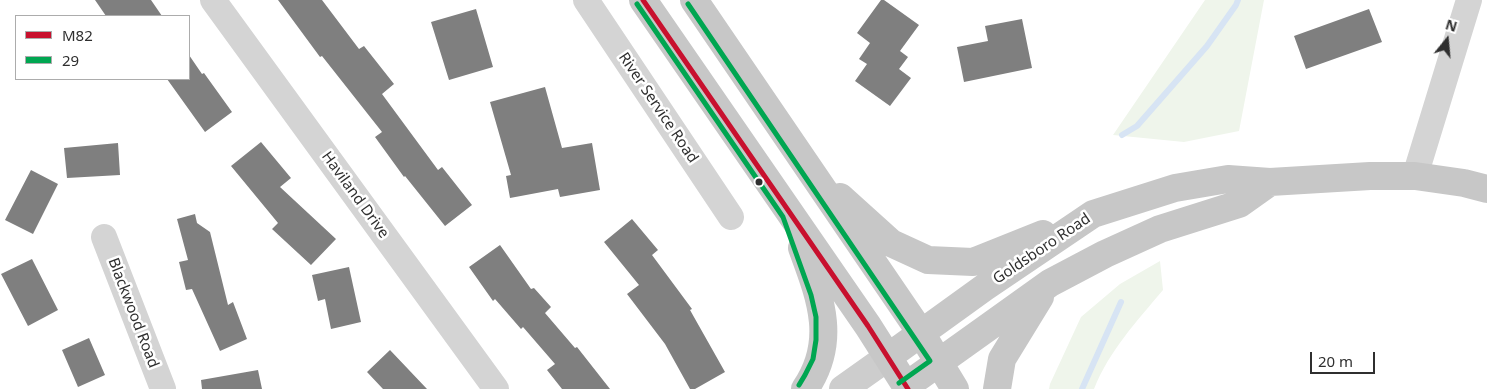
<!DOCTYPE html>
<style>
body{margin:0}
#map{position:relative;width:1487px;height:389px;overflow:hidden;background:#fff;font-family:"Noto Sans",sans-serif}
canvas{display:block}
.legend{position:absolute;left:15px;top:15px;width:175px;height:65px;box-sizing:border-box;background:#fff;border:1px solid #acacac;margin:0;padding:6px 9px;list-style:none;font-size:15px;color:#2f2f2f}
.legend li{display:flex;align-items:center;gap:10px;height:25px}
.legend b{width:25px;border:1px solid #acacac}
.north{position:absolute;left:1422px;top:15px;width:50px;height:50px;-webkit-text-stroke:4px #fff;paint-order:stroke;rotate:17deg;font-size:14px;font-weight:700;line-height:20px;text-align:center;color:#2f2f2f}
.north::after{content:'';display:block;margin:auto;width:18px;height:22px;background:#2f2f2f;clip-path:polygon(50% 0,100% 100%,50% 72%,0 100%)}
.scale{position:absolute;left:1310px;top:352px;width:65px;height:22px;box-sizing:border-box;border:2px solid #2f2f2f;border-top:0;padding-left:6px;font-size:15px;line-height:18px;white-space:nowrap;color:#2f2f2f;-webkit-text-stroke:4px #fff;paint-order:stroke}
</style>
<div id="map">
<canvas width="1487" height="389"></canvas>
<ul class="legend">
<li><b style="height:6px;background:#c8102e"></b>M82</li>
<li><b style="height:6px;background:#00a651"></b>29</li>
</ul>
<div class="north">N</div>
<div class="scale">20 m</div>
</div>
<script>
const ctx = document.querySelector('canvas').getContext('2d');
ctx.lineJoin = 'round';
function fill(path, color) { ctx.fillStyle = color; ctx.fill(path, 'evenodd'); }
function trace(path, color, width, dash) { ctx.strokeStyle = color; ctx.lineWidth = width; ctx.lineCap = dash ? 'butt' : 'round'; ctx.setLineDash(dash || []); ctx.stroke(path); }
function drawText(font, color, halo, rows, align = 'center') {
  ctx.font = font + ' "Noto Sans",sans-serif'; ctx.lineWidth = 5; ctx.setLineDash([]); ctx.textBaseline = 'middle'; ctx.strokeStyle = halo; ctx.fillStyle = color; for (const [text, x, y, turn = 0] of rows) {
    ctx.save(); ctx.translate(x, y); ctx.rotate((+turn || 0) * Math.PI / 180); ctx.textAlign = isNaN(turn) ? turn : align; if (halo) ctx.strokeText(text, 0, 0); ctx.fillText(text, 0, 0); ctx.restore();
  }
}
fill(new Path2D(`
 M1205 0H1264L1239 131 1184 142 1113 135Z
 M1160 261 1163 290C1137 321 1109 351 1094 389H1049L1050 384 1081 317 1120 284Z`), '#eff5eb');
trace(new Path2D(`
 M1122 135 1137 126 1207 46 1236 5 1238 0
 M1082 389 1121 302`), '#d7e4f4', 6);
fill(new Path2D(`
 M95 0H151L162 16H106Z
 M278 0H322L359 49 364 46 394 84 382 94 438 170 442 167 472 205 445 226 405 176 404 177 375 137 382 132 322 56 320 57Z
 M881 0H884L919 25 900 51 908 57 899 69 911 78 890 106 855 81 867 64 859 59 870 43 857 33Z
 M476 9 493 67 449 80 431 22Z
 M1369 9 1382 42 1306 69 1294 36Z
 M1022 19 1032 68 964 82 957 47 988 41 985 26Z
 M189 55 202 74 204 73 232 112 205 132 167 79H189Z
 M545 87 562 148 592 143 600 190 560 197 558 189 510 198 506 176 511 175 490 102Z
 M261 142 291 178 280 187 336 239 311 265 272 229 278 223 231 166Z
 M118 143 120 175 67 178 64 148Z
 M31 170 58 184 33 234 5 220Z
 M195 214 197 223 210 232 228 305 233 302 247 339 220 351 192 289 186 290 179 262 188 260 177 219Z
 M632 219 658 250 652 255 692 309 690 310 725 372 695 389H690L665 344 627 294 639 285 604 242Z
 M500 245 531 289 534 288 551 307 545 313 575 348 577 347 610 389H562L547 370 555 364 523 327 521 329 495 299 493 301 469 267Z
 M32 259 58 310 28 326 1 274Z
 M349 267 361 322 331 329 325 299 318 301 312 275Z
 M89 338 105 375 78 387 62 350Z
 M390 350 427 389H383L367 372Z
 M258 370 262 389H202L201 380Z`), '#7f7f7f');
trace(new Path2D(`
 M213 0 496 389
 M586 0 731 217
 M1415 176 1469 0
 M104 237 163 389`), '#d4d4d4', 26);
trace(new Path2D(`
 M843 389 888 357`), '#cdcdcd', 28);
trace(new Path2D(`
 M643 0 868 326 908 389
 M694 0 921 333 955 389
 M840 197 891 243 928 260 973 262 1043 234
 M802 248C820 297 838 341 805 389
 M888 357 985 287 1093 214 1175 188 1228 179 1270 182 1370 176H1415L1464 183 1487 189
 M906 386 1050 283 1105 254 1160 229 1239 204 1270 182
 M997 389 1002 359 1040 297`), '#c7c7c7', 28);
trace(new Path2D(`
 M643 0 868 326 908 389`), '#c8102e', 5);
trace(new Path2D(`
 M637 4 783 217 811 295 816 317V340L813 359 805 375 799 385
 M688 4 930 361 899 383`), '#00a651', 5);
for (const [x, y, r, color] of [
 [759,182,4.5,"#2f2f2f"]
]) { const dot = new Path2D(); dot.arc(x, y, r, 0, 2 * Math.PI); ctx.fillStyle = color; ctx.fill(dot); trace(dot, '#fff', 2); }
drawText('15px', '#2f2f2f', '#fff', [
 ["River Service Road",658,108,56],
 ["Haviland Drive",355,195,54],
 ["Goldsboro Road",1042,249,-34],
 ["Blackwood Road",133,313,69]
]);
</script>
